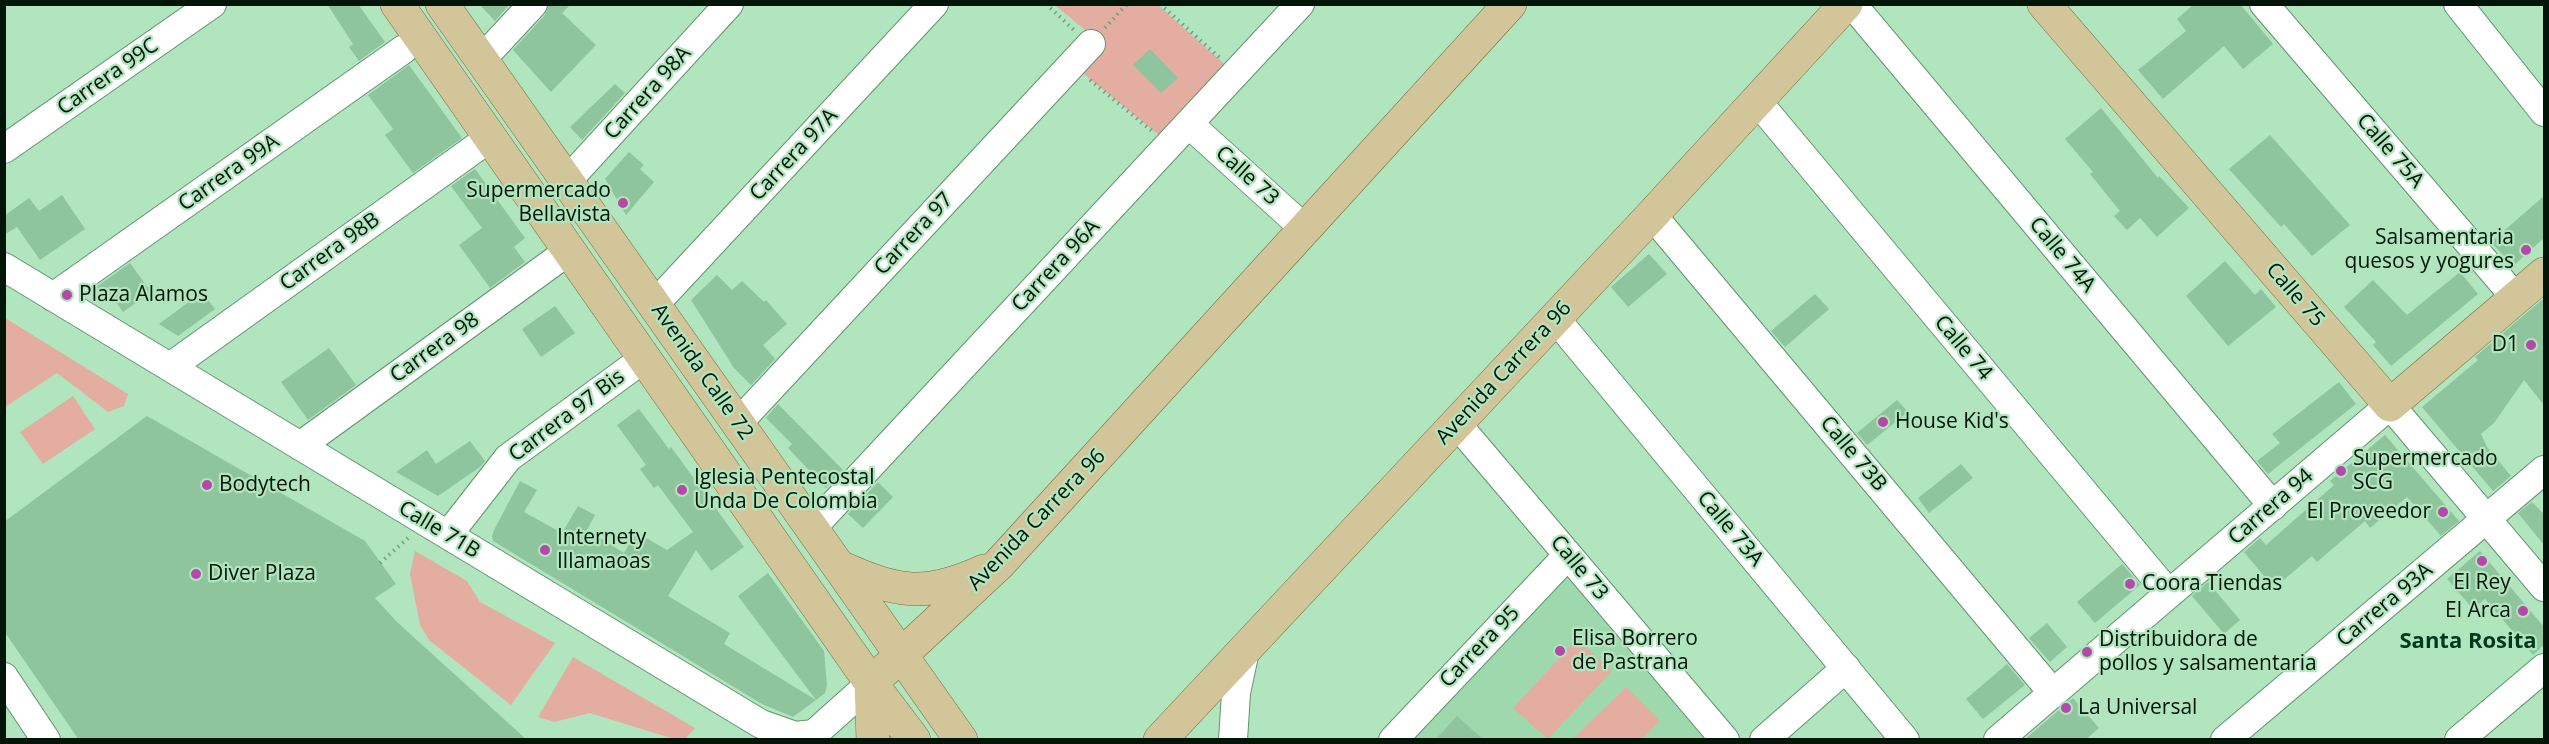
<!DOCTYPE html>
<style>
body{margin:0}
#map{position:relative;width:2549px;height:744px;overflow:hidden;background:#b0e5bd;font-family:"Open Sans",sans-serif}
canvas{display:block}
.frame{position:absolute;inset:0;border:6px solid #021508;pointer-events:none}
</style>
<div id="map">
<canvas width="2549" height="744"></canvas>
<div class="frame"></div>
</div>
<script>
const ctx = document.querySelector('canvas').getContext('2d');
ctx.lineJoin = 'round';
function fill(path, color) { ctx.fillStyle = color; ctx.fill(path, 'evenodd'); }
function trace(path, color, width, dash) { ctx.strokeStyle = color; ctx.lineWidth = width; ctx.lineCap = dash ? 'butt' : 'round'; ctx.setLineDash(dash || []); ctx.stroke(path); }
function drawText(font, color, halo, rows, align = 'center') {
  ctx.font = font + ' "Open Sans",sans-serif'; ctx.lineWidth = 4.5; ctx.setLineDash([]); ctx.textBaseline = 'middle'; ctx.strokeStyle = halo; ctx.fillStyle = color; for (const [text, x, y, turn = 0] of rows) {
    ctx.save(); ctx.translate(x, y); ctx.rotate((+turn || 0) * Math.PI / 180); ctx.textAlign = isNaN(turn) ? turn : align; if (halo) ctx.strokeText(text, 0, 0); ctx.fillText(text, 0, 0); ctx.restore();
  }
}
fill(new Path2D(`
 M1564 562 1716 740H1397Z`), '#9ed9ad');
fill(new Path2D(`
 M1055 5H1158L1230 69 1165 140 1079 70 1103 45Z
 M5 318 128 394 124 406 108 412 57 373 5 407Z
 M73 396 95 429 43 464 20 432Z
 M415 551 467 581 480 602 555 643 511 705 429 640 420 625 410 574Z
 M1577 639 1612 671 1548 739 1513 708Z
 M573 657 695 728 685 739H674L590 713 554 722 538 717Z
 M1626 687 1660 721 1642 739H1573Z`), '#e4ada1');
fill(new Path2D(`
 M327 4H358L385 42 359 61 349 47 353 44Z
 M479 4H510L495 21Z
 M549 4H571L562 13 596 45 551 92 513 50 545 15Z
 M2194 4H2240L2273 44 2243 69 2224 46 2163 99 2138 70 2186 31 2177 19Z
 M1150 49 1178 78 1161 93 1133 65Z
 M409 65 462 138 413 173 385 135 393 129 368 95Z
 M615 84 625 93 582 140 570 127Z
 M2101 108 2158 178 2159 176 2189 208 2157 237 2140 218 2127 230 2114 216 2120 211 2090 174 2093 172 2065 139Z
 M2270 135 2350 225 2312 256 2284 224 2281 227 2229 169Z
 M629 152 644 165 640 169 654 182 626 215 605 179Z
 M475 169 525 238 514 247 525 262 490 288 459 245 482 228 451 186Z
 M62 195 85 229 40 260 17 227 4 235V216L29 198 39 211Z
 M2544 196V238L2513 266 2491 242Z
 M1649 254 1667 274 1628 307 1611 287Z
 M2225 261 2255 295 2261 289 2276 307 2228 346 2186 296Z
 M130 263 151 292 123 312 106 288 96 295 92 290Z
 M2460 272 2478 294 2391 366 2373 345 2376 342 2344 307 2373 280 2407 315Z
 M717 275 732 290 742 281 764 302 766 300 787 324 763 345 775 359 751 385 734 368 691 300Z
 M202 292 215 309 178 336 159 324Z
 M1815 294 1829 309 1785 347 1771 331Z
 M2544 298V405L2524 380 2494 423 2481 434 2487 447 2511 476 2493 491 2422 407 2478 360 2475 357Z
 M555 306 575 333 541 357 522 329Z
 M329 348 356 385 308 420 281 382Z
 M2339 382 2356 404 2268 474 2257 461 2280 443 2272 434Z
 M1897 400 1908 412 1867 445 1857 433Z
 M778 404 843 470 826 488 788 448 792 444 766 418Z
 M639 409 669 449 671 447 744 547 711 571 696 550 668 596 730 633 724 644 816 700 793 717 762 704 493 541 492 536 494 530 520 481 537 490 524 512 562 533 578 506 595 515 587 530 624 553 636 532 667 550 693 532 658 485 654 488 640 469 646 465 617 425Z
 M147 416 365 541 396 584 375 598 397 622 527 740H79L4 631V522Z
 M2385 435 2459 521 2441 536 2407 497 2370 528 2365 521 2317 562 2312 556 2274 588 2244 552 2260 538 2266 545 2334 485 2330 481Z
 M470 441 485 461 480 467 438 496 396 472 427 450 436 464Z
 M1961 464 1973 478 1929 513 1918 498Z
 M878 482 893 497 863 528 848 514Z
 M2532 502 2544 514V545L2518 513Z
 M2480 551 2544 627V645L2533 655 2485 599 2473 609 2447 579Z
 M2122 564 2140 585 2095 623 2077 602Z
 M768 573 824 651 827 685 825 693 816 700 738 596Z
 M2208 582 2240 620 2224 634 2192 596Z
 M2047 623 2067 647 2050 662 2029 638Z
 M2007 664 2025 685 1983 719 1966 699Z
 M2073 698 2099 728 2085 740H2024Z
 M1457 716 1484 740H1435Z`), '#8ec59d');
const minor = new Path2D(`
 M1852 4 2273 506
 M2264 4 2516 298
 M2458 4 2544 112
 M481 60 533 4
 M1757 101 2169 594
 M1189 124 1305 229
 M4 149 212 4
 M567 181 729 4
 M1652 215 2053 693
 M4 267 761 724 795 736 814 734 871 683
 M53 297 404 49
 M654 305 934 4
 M1555 318 1905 740
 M170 367 491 137
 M738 423 1091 44
 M1456 423 1725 740
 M300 446 570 250
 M812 528 1300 4
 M448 535 508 458 646 357
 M4 677 46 740
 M1233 740 1236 693 1246 646
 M1393 740 1568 555
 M1764 740 1846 668
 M1998 740 2390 405 2544 587
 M2225 740 2544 470
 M2459 740 2544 668`);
const major = new Path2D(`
 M397 4 871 683 914 740
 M442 4 961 740
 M2044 4 2390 405 2544 274
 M840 567C898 593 925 598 984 571
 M871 683 999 564 1510 4
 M871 683 873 740
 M1160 740 1652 215 1846 4`);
trace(minor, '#61946f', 30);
trace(major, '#766e3b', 34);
trace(new Path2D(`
 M1046 4 1074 30
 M1160 4 1220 58
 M1105 28 1127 4
 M1090 80 1152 131
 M380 563 408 538`), '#759f80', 4, [1.5, 4.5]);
trace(minor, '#fff', 28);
trace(major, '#d2c59a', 33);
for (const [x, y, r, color] of [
 [623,203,6,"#b549a9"],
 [2526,250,6,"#b549a9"],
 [67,295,6,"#b549a9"],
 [2531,345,6,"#b549a9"],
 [1883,422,6,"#b549a9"],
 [2341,471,6,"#b549a9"],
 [207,485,6,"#b549a9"],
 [682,490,6,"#b549a9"],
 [2443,512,6,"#b549a9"],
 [545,550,6,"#b549a9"],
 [2482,561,6,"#b549a9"],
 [196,574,6,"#b549a9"],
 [2130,584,6,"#b549a9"],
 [2523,611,6,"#b549a9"],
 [1560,651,6,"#b549a9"],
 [2087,652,6,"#b549a9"],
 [2066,708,6,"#b549a9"]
]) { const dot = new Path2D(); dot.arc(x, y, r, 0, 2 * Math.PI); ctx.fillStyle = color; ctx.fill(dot); trace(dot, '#b0e5bd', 2); }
drawText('21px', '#021508', '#b0e5bd', [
 ["Carrera 99C",108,77,-35],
 ["Carrera 98A",648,93,-48],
 ["Calle 75A",2390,151,49],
 ["Carrera 97A",794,155,-47],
 ["Carrera 99A",229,173,-35],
 ["Calle 73",1247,176,42],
 ["Carrera 97",914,234,-47],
 ["Carrera 98B",330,252,-36],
 ["Calle 74A",2062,255,50],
 ["Carrera 96A",1056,266,-47],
 ["Calle 75",2295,295,49],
 ["Carrera 98",435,348,-36],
 ["Calle 74",1963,348,50],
 ["Avenida Calle 72",702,372,55],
 ["Avenida Carrera 96",1504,373,-47],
 ["Carrera 97 Bis",567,416,-37],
 ["Calle 73B",1853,454,50],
 ["Carrera 94",2271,507,-41],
 ["Avenida Carrera 96",1037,520,-46],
 ["Calle 73A",1730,529,50],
 ["Calle 71B",439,530,31],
 ["Calle 73",1579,568,50],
 ["Carrera 93A",2385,605,-40],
 ["Carrera 95",1480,647,-46]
]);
drawText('21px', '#021508', '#b0e5bd', [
 ["Supermercado",611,191,"right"],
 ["Bellavista",611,215,"right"],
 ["Salsamentaria",2514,238,"right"],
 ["quesos y yogures",2514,262,"right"],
 ["Plaza Alamos",79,295],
 ["D1",2519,345,"right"],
 ["House Kid's",1895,422],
 ["Supermercado",2353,459],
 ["SCG",2353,483],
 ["Iglesia Pentecostal",694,478],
 ["Unda De Colombia",694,502],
 ["Bodytech",219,485],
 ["El Proveedor",2431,512,"right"],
 ["Internety",557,538],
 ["Illamaoas",557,562],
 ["Diver Plaza",208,574],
 ["El Rey",2482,583,"center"],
 ["Coora Tiendas",2142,584],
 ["El Arca",2511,611,"right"],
 ["Elisa Borrero",1572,639],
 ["de Pastrana",1572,663],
 ["Distribuidora de",2099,640],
 ["pollos y salsamentaria",2099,664],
 ["La Universal",2078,708]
], 'left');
drawText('bold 22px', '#01391a', '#b0e5bd', [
 ["Santa Rosita",2468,642]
]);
</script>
